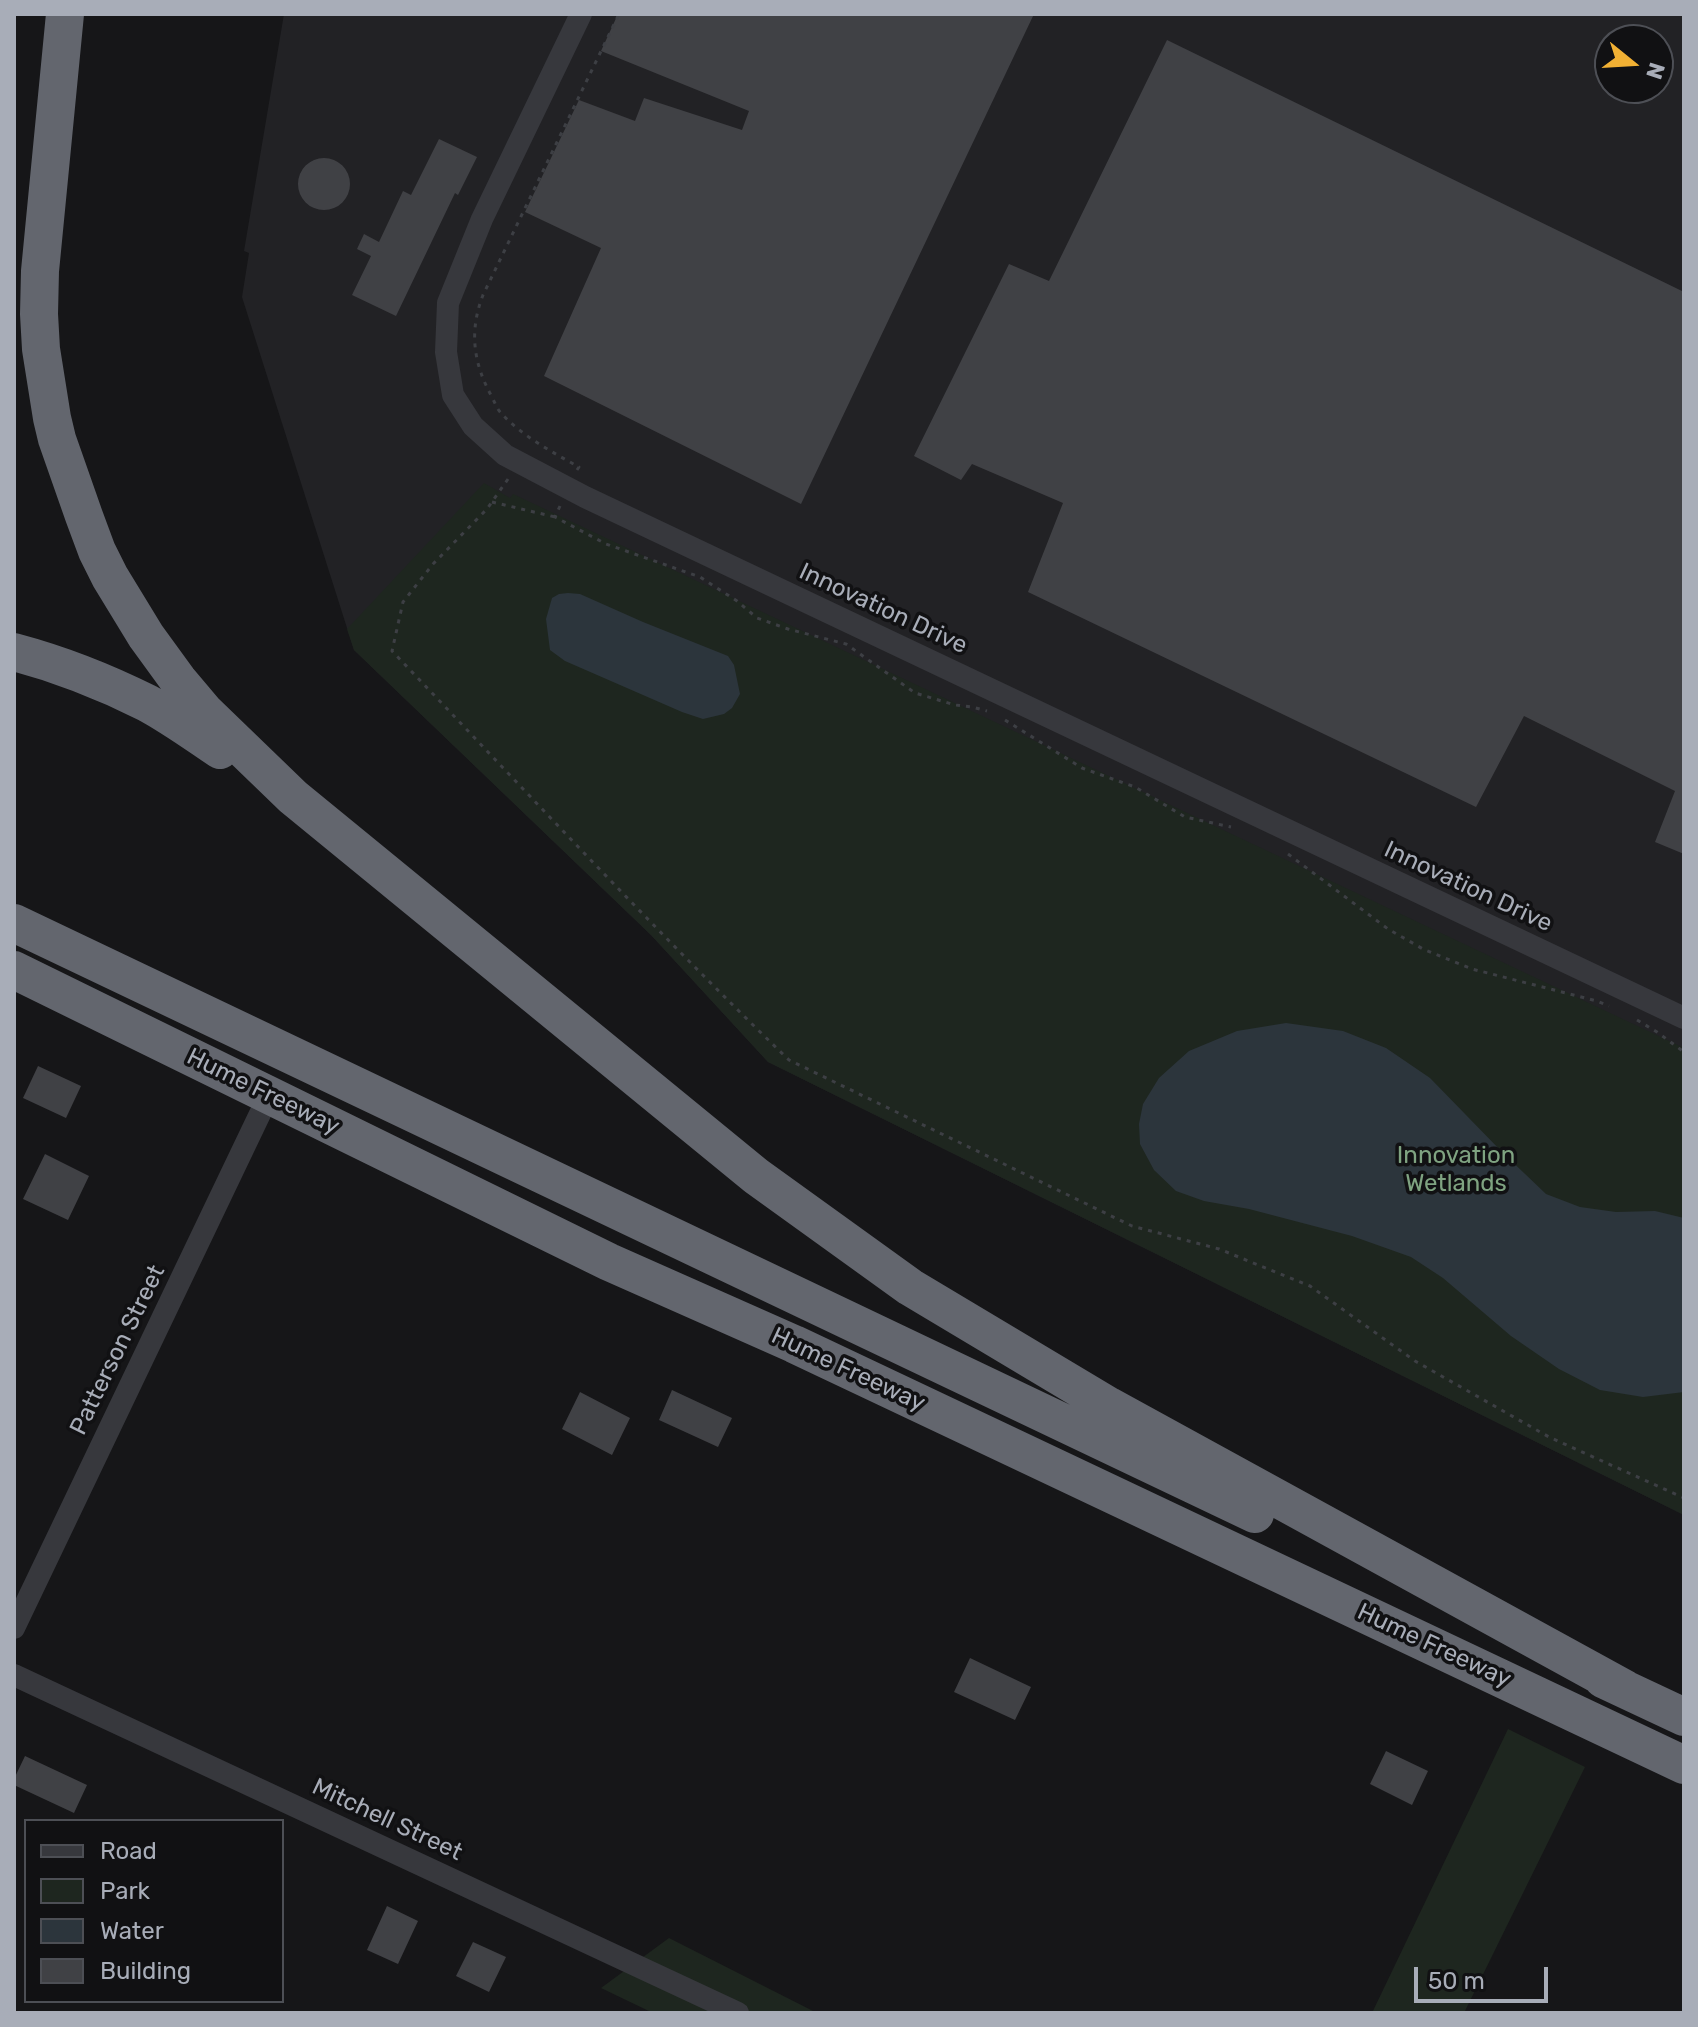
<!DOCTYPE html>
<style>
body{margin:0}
#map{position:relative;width:1698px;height:2027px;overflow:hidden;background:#161618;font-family:Rubik,sans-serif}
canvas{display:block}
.frame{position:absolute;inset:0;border:16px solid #a8adb8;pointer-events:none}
.legend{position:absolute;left:24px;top:1819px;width:260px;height:184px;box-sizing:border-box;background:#111113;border:2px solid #4d4f55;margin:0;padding:10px 14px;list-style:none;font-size:24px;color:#a8adb8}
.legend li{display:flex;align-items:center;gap:16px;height:40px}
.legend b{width:40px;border:2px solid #4d4f55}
.north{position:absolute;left:1594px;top:24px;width:80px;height:80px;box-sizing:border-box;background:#111113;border:2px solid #4d4f55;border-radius:50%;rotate:108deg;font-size:22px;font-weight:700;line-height:32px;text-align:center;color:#a8adb8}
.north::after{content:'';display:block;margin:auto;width:28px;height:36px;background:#f2b134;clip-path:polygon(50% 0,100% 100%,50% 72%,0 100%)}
.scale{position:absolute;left:1414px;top:1967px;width:134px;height:36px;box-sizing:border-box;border:4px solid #a8adb8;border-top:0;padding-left:10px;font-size:24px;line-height:28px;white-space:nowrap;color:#a8adb8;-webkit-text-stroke:6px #111113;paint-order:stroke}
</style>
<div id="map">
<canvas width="1698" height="2027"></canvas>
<div class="frame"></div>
<ul class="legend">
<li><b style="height:10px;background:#37383d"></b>Road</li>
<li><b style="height:22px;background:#1e261f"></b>Park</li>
<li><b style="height:22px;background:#2c353c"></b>Water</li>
<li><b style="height:22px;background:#404145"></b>Building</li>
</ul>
<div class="north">N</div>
<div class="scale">50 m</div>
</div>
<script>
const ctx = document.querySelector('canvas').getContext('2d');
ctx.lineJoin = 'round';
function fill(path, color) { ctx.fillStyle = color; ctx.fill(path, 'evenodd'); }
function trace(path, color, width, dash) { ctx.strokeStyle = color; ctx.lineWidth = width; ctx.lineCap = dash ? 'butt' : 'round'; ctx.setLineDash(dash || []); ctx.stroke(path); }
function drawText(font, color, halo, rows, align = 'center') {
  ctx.font = font + ' Rubik,sans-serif'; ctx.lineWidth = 7; ctx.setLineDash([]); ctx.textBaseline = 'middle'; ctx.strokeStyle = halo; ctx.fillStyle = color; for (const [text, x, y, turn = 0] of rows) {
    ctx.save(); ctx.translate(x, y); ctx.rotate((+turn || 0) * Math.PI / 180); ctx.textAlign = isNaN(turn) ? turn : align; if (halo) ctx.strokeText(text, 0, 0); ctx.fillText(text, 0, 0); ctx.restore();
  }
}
fill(new Path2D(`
 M284 14H1684V1515L768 1062 651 935 354 650 242 297 249 253 244 251ZM1610 40H1658V88H1610Z`), '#222225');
fill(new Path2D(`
 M484 483 510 498 513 494 1684 1048V1515L768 1062 651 935 354 650 347 629Z
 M1508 1729 1585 1767 1464 2013H1372Z
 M669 1938 817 2013H653L601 1988Z`), '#1e261f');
fill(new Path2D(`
 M568 593 580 594 643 622 728 656 734 665 740 694 732 708 724 714 703 719 682 712 565 661 550 650 546 619 552 598 559 594Z
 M1286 1023 1343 1031 1386 1048 1430 1078 1502 1152 1546 1194 1580 1207 1616 1212 1655 1211 1684 1218V1392L1643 1397 1600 1390 1559 1369 1511 1336 1443 1278 1411 1257 1352 1236 1249 1209 1204 1201 1176 1191 1154 1170 1140 1144 1139 1124 1143 1104 1159 1078 1189 1051 1237 1031Z`), '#2c353c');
fill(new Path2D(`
 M618 14H1034L801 504 544 376 601 248 525 212 579 100 635 121 644 98 742 130 749 111 601 51Z
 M1167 40 1684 292V854L1655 842 1675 791 1524 716 1476 807 1028 592 1063 503 972 464 961 480 914 456 1009 264 1049 281Z
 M439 139 477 157 458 195 455 193 396 316 352 295 371 256 357 249 364 234 379 242 403 191 411 195Z
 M298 184a26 26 0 1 1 52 0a26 26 0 1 1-52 0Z
 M38 1066 81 1086 66 1118 23 1098Z
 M45 1154 89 1176 68 1220 23 1199Z
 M672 1390 732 1418 718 1447 659 1420Z
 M580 1392 630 1418 612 1455 562 1429Z
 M970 1658 1031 1687 1015 1720 954 1692Z
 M1386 1751 1428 1771 1412 1805 1370 1784Z
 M25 1756 87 1785 74 1813 14 1785V1779Z
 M387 1906 418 1921 398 1964 367 1950Z
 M473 1942 506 1957 489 1992 456 1976Z`), '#404145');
trace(new Path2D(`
 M577 470 579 467C552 452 522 436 501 413 497 409 495 403 492 397 473 363 469 331 483 295L619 14
 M508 479 487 509 433 564 403 602 392 651C523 788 652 928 789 1060L1132 1226 1219 1249 1310 1286 1415 1361 1549 1437 1684 1498
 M492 502 555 517
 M560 506 555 517 606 544 700 577 737 601 757 618 788 629 846 644 915 693 955 705 972 707 987 711
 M1005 720 1082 768 1135 787 1185 817 1231 827
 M1288 854 1388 929 1423 949 1472 969 1597 1001 1609 1006
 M1637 1020 1657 1032 1684 1052`), '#3d3f44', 3, [4, 6]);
trace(new Path2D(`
 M581 14 482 219 448 303 446 352 453 395 473 426 505 455 585 497 1684 1018
 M14 1628 269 1095
 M14 1675 738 2013`), '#37383d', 22);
trace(new Path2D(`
 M65 14 40 271 39 314 41 349 52 418 57 439 84 516 97 551 110 577 146 636 178 680 205 712 293 797 756 1176 910 1287 1109 1406 1625 1689
 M14 652C59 664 105 682 147 703 173 717 196 734 220 750
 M14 923 1255 1514
 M14 970 609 1262 794 1344 1684 1765
 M1603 1679 1684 1717`), '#63666e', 38);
drawText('24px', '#a8adb8', '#111113', [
 ["Innovation Drive",883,609,25],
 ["Innovation Drive",1468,887,25],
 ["Hume Freeway",263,1092,26],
 ["Patterson Street",118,1350,-64],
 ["Hume Freeway",848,1370,25],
 ["Hume Freeway",1434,1646,25],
 ["Mitchell Street",387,1820,25]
]);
drawText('24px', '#7fa381', '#111113', [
 ["Innovation",1456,1156],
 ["Wetlands",1456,1184]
]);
</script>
